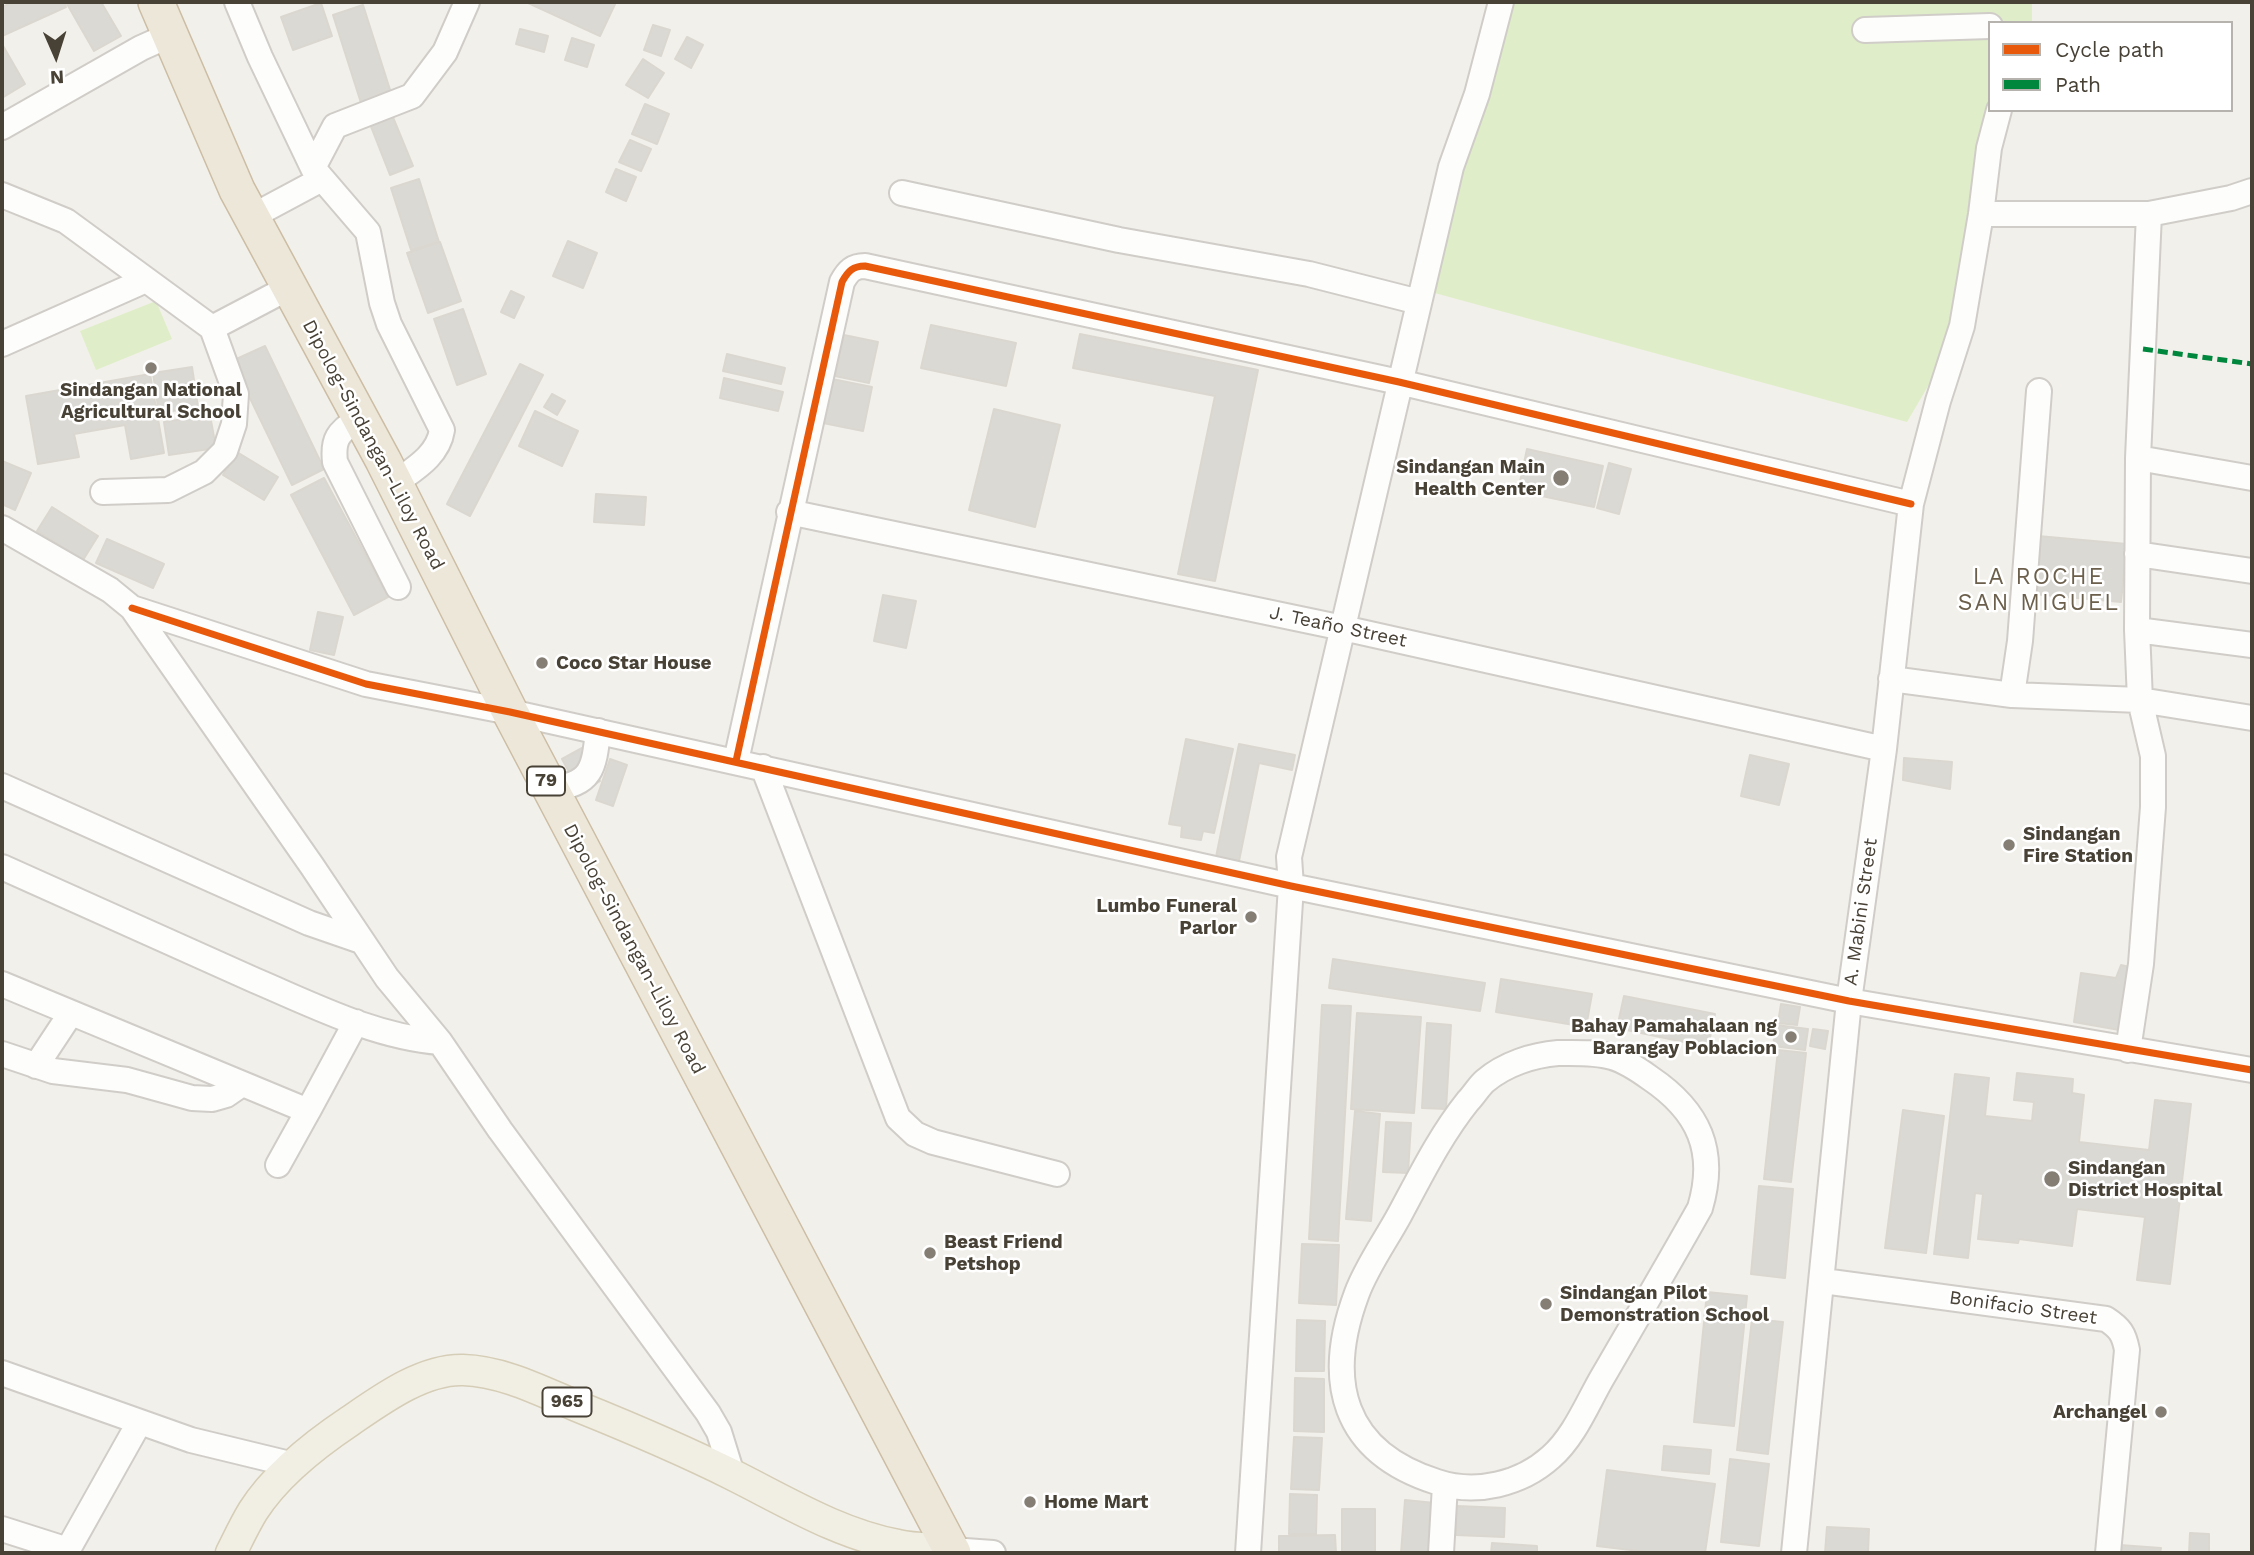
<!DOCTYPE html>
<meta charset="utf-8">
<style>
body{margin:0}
#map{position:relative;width:2254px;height:1555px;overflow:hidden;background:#f2f0ea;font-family:"Work Sans",sans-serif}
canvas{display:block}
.frame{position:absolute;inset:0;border:4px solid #484136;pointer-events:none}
.legend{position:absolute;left:1988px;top:21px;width:245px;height:91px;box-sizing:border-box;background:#fff;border:2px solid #b6b3af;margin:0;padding:9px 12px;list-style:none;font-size:21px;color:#484136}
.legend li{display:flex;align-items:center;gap:14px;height:35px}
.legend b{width:35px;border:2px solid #b6b3af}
.north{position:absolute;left:21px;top:21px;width:70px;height:70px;-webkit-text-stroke:5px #fff;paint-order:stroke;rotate:177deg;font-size:19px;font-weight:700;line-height:28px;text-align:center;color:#484136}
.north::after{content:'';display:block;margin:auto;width:24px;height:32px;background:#484136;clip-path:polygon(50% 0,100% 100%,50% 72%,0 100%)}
</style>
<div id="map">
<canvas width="2254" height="1555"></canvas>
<div class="frame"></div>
<ul class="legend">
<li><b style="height:9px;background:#e8590c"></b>Cycle path</li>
<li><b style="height:9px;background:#00873e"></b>Path</li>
</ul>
<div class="north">N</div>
</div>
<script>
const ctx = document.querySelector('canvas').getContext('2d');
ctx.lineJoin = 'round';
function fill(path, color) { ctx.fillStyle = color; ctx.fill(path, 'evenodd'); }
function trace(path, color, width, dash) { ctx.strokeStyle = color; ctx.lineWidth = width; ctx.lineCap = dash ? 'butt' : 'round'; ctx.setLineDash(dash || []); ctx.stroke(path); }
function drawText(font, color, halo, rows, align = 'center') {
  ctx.font = font + ' "Work Sans",sans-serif'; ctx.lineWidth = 5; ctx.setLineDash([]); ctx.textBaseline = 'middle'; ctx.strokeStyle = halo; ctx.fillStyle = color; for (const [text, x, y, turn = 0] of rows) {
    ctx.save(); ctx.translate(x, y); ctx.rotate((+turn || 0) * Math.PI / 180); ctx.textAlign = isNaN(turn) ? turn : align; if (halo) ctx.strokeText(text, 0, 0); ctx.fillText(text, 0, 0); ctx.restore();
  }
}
fill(new Path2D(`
 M1512 2H2032V23H1990V110L1941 364 1907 422 1431 292 1503 18Z
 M156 301 172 339 96 370 80 331Z`), '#dfeec8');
const building = new Path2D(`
 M14 2H64L66 7 2 36V7Z
 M71 2H101L121 36 94 51 67 4Z
 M526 2H616L600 36Z
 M321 3 332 36 293 50 281 17Z
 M363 5 392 96 362 106 333 15Z
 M653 25 670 30 661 56 644 50Z
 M520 29 548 36 544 52 516 44Z
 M687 37 703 45 691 68 675 59Z
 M572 38 594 45 587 67 565 60Z
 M2 44 25 84 2 98Z
 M643 59 664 73 648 98 626 85Z
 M645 104 669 114 657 144 632 134Z
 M390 110 413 166 390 175 368 119Z
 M630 140 651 149 641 171 619 162Z
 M616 169 636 177 626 201 606 192Z
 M419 179 439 242 411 250 391 188Z
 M568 241 597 253 583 288 553 276Z
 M440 242 461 301 428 313 407 253Z
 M511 291 524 297 514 318 501 312Z
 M463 309 486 374 457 385 434 319Z
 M931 325 1016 343 1006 386 921 368Z
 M1080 334 1258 370 1215 581 1178 574 1215 396 1073 368Z
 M844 335 878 342 869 383 835 376Z
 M265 346 324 469 292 485 232 361Z
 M727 354 785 368 781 384 723 371Z
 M520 364 543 375 470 516 447 504Z
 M192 367 198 407 159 413 153 373Z
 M150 374 164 453 131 459 125 425 74 434 79 457 38 464 26 396Z
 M724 378 783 392 778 411 720 398Z
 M832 379 872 387 863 431 823 423Z
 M552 394 565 401 557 415 544 407Z
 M994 409 1060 425 1035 527 969 510Z
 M535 411 578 431 562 466 519 446Z
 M210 415 216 448 169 455 164 422Z
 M1527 449 1603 466 1594 507 1518 491Z
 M237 452 278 477 264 500 223 475Z
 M2 461 31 473 15 510 2 504Z
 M1609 463 1631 469 1619 514 1597 508Z
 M324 478 388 597 354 615 291 495Z
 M596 494 646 497 644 525 594 522Z
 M52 507 98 536 83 560 37 531Z
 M2038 536 2127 544 2121 602 2033 594Z
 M107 539 164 564 153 588 96 563Z
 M883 595 916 601 906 648 874 641Z
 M318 612 343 617 334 655 310 650Z
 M1186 739 1233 749 1214 833 1203 831 1201 840 1181 837 1182 826 1169 824Z
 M1239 744 1295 755 1292 770 1259 763 1239 861 1216 857Z
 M582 748 600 781 580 792 562 759Z
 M1750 755 1789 764 1779 805 1741 796Z
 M1904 758 1952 762 1950 789 1903 780Z
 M610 759 627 765 613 806 596 800Z
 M1333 959 1485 983 1480 1011 1329 988Z
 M2121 965 2134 968 2125 1031 2074 1022 2081 973 2116 978Z
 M1501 979 1592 994 1586 1027 1496 1012Z
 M1624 996 1715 1014 1708 1047 1617 1028Z
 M1781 1004 1800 1007 1797 1025 1778 1023Z
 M1322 1005 1351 1006 1338 1241 1309 1239Z
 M1357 1013 1421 1017 1414 1113 1351 1109Z
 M1427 1023 1451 1025 1446 1109 1422 1108Z
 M1776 1025 1808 1029 1805 1050 1773 1046Z
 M1813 1029 1828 1031 1825 1049 1810 1046Z
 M1778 1050 1806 1053 1791 1182 1764 1179Z
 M2017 1073 2073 1079 2072 1093 2084 1095 2079 1142 2149 1150 2155 1100 2191 1104 2170 1284 2137 1280 2145 1217 2077 1209 2072 1246 2019 1239 2018 1243 1978 1239 1983 1194 1975 1193 1968 1258 1934 1254 1955 1074 1989 1078 1985 1116 2032 1121 2034 1102 2014 1100Z
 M1903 1110 1944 1116 1926 1253 1885 1248Z
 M1355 1111 1380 1114 1371 1221 1346 1219Z
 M1386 1122 1411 1123 1408 1173 1383 1172Z
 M1759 1186 1793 1189 1785 1278 1751 1274Z
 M1302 1244 1339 1245 1336 1305 1299 1303Z
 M1707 1292 1747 1296 1734 1426 1694 1422Z
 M1752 1319 1783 1322 1768 1454 1737 1450Z
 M1297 1320 1325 1321 1324 1371H1296Z
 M1295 1378 1324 1379V1432L1294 1431Z
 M1294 1437 1322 1438 1319 1490 1291 1489Z
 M1664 1446 1711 1450 1709 1474 1662 1470Z
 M1730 1459 1769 1464 1759 1546 1721 1542Z
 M1607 1470 1715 1484 1705 1553H1656L1597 1546Z
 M1290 1494 1317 1495 1316 1534H1289Z
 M1405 1500 1435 1503 1430 1553H1401Z
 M1457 1506 1505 1508 1504 1537 1456 1535Z
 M1342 1509H1375V1553H1342Z
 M1827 1527 1869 1529 1868 1553H1825Z
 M2190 1533 2209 1534V1553H2189Z
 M1335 1535 1336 1553H1279V1536Z
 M1492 1543 1537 1546V1553H1491Z
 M2120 1545 2161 1548 2160 1553H2120Z`);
fill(building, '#dbd9d3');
trace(building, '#dad7d0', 2);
const minor = new Path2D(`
 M237 2 260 57 313 168 368 232 382 303 389 324 442 430C438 456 414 469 395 483
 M1865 30 1990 26
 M2 127 141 48 170 35
 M313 168 335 126 412 96 445 52 467 2
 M902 193 1119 240 1309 274 1419 302
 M2 195 66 221 212 328 236 394 234 424 225 451 204 472 168 490 103 492
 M1981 214H2149L2231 198 2252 191
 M251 217 322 179
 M212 328 290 287
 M2 344 146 280
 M360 417C341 432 332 435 335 462L398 587
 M2138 458 2252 478
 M789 512 1343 628 1884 749
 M2 528 110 590 132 608 312 866 387 978 440 1042 500 1130 708 1413 719 1432 732 1474
 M2137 554 2252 571
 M132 608 366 684 510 712 1291 886 1849 1001 2252 1070
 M2137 630 2252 645
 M1891 679 2012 695 2140 700 2252 718
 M2012 695 2020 641 2039 391
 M736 761 842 282C848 271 853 266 865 266L1399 382 1911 504
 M763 767 898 1118 915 1134 933 1142 1057 1174
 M2 786 309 923 361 941
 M551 789C592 784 594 769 598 731
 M2 867C86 905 170 943 254 980 313 1005 375 1037 440 1042
 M2 984 308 1111 356 1022
 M2128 1050 2141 964 2153 807V756L2140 700 2137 630 2138 458 2149 214
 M1558 1053C1576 1053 1595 1052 1612 1057 1626 1061 1639 1070 1650 1078 1699 1111 1717 1151 1700 1208 1668 1265 1635 1321 1602 1378 1587 1404 1574 1437 1551 1457 1521 1484 1476 1495 1437 1482 1342 1452 1324 1381 1357 1293 1367 1266 1386 1240 1400 1214 1421 1175 1440 1136 1468 1101 1474 1095 1479 1086 1485 1081 1505 1064 1533 1055 1558 1053Z
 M2 1054 53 1071 127 1080 192 1098 212 1099 226 1095 242 1084
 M36 1066 71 1013
 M278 1165 308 1111
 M1823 1281 2106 1319C2120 1328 2124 1334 2127 1350L2108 1553
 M2 1373 191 1440 294 1465
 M2 1529 68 1550
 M951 1550 993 1553
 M66 1553 139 1423
 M1248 1553 1291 886 1289 857 1451 167 1477 94 1501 2
 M1441 1553 1445 1485
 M1794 1553 1849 1001 1884 749 1911 504 1938 401 1962 326 1981 214 1989 148 1999 110`);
const major = new Path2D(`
 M231 1553C238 1539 245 1524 253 1511 276 1475 314 1445 350 1421 382 1399 423 1369 463 1370 503 1371 543 1392 579 1407 631 1428 683 1450 733 1475 787 1502 839 1534 898 1545 915 1549 934 1548 951 1550`);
const highway = new Path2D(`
 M156 2 237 190 383 460 510 712 953 1553`);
trace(minor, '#d0cdc8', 28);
trace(major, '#d5cdb6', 33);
trace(highway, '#ccbda4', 38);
trace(minor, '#fdfdfc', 24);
trace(major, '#f1eee4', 30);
trace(highway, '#ede7d9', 35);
trace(new Path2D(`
 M1500 2V3
 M2143 349 2252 364`), '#00873e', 5, [10, 5]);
trace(new Path2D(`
 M132 608 366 684 510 712 1291 886 1849 1001 2252 1070
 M736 761 842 282C848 271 853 266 865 266L1399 382 1911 504`), '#e8590c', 7);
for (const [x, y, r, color] of [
 [151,368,7,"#847e75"],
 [1561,478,9,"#847e75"],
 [542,663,7,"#847e75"],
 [2009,845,7,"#847e75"],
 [1251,917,7,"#847e75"],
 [1791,1037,7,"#847e75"],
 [2052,1179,9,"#847e75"],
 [930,1253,7,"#847e75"],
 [1546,1304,7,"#847e75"],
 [2161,1412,7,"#847e75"],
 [1030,1502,7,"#847e75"]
]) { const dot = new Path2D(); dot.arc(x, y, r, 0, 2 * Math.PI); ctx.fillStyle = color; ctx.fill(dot); trace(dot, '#fff', 2.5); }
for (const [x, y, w] of [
 [546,781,38],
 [567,1402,49]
]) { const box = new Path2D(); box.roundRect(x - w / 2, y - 14.5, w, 29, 5); ctx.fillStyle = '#fff'; ctx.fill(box); trace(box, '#484136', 2); }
drawText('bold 18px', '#484136', null, [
 ["79",546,781],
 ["965",567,1402]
]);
drawText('bold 19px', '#484136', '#fff', [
 ["Sindangan National",151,390,"center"],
 ["Agricultural School",151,412,"center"],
 ["Sindangan Main",1545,467,"right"],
 ["Health Center",1545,489,"right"],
 ["Coco Star House",556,663],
 ["Sindangan",2023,834],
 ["Fire Station",2023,856],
 ["Lumbo Funeral",1237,906,"right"],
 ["Parlor",1237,928,"right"],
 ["Bahay Pamahalaan ng",1777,1026,"right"],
 ["Barangay Poblacion",1777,1048,"right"],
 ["Sindangan",2068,1168],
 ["District Hospital",2068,1190],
 ["Beast Friend",944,1242],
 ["Petshop",944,1264],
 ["Sindangan Pilot",1560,1293],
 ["Demonstration School",1560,1315],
 ["Archangel",2147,1412,"right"],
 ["Home Mart",1044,1502]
], 'left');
drawText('19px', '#484136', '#fff', [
 ["Dipolog-Sindangan-Liloy Road",373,445,62],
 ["J. Teaño Street",1338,627,12],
 ["A. Mabini Street",1861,912,-82],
 ["Dipolog-Sindangan-Liloy Road",634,949,62],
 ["Bonifacio Street",2023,1308,8]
]);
ctx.letterSpacing = '2px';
drawText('23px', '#6c604c', '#fff', [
 ["LA ROCHE",2039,577],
 ["SAN MIGUEL",2039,603]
]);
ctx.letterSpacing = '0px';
</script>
